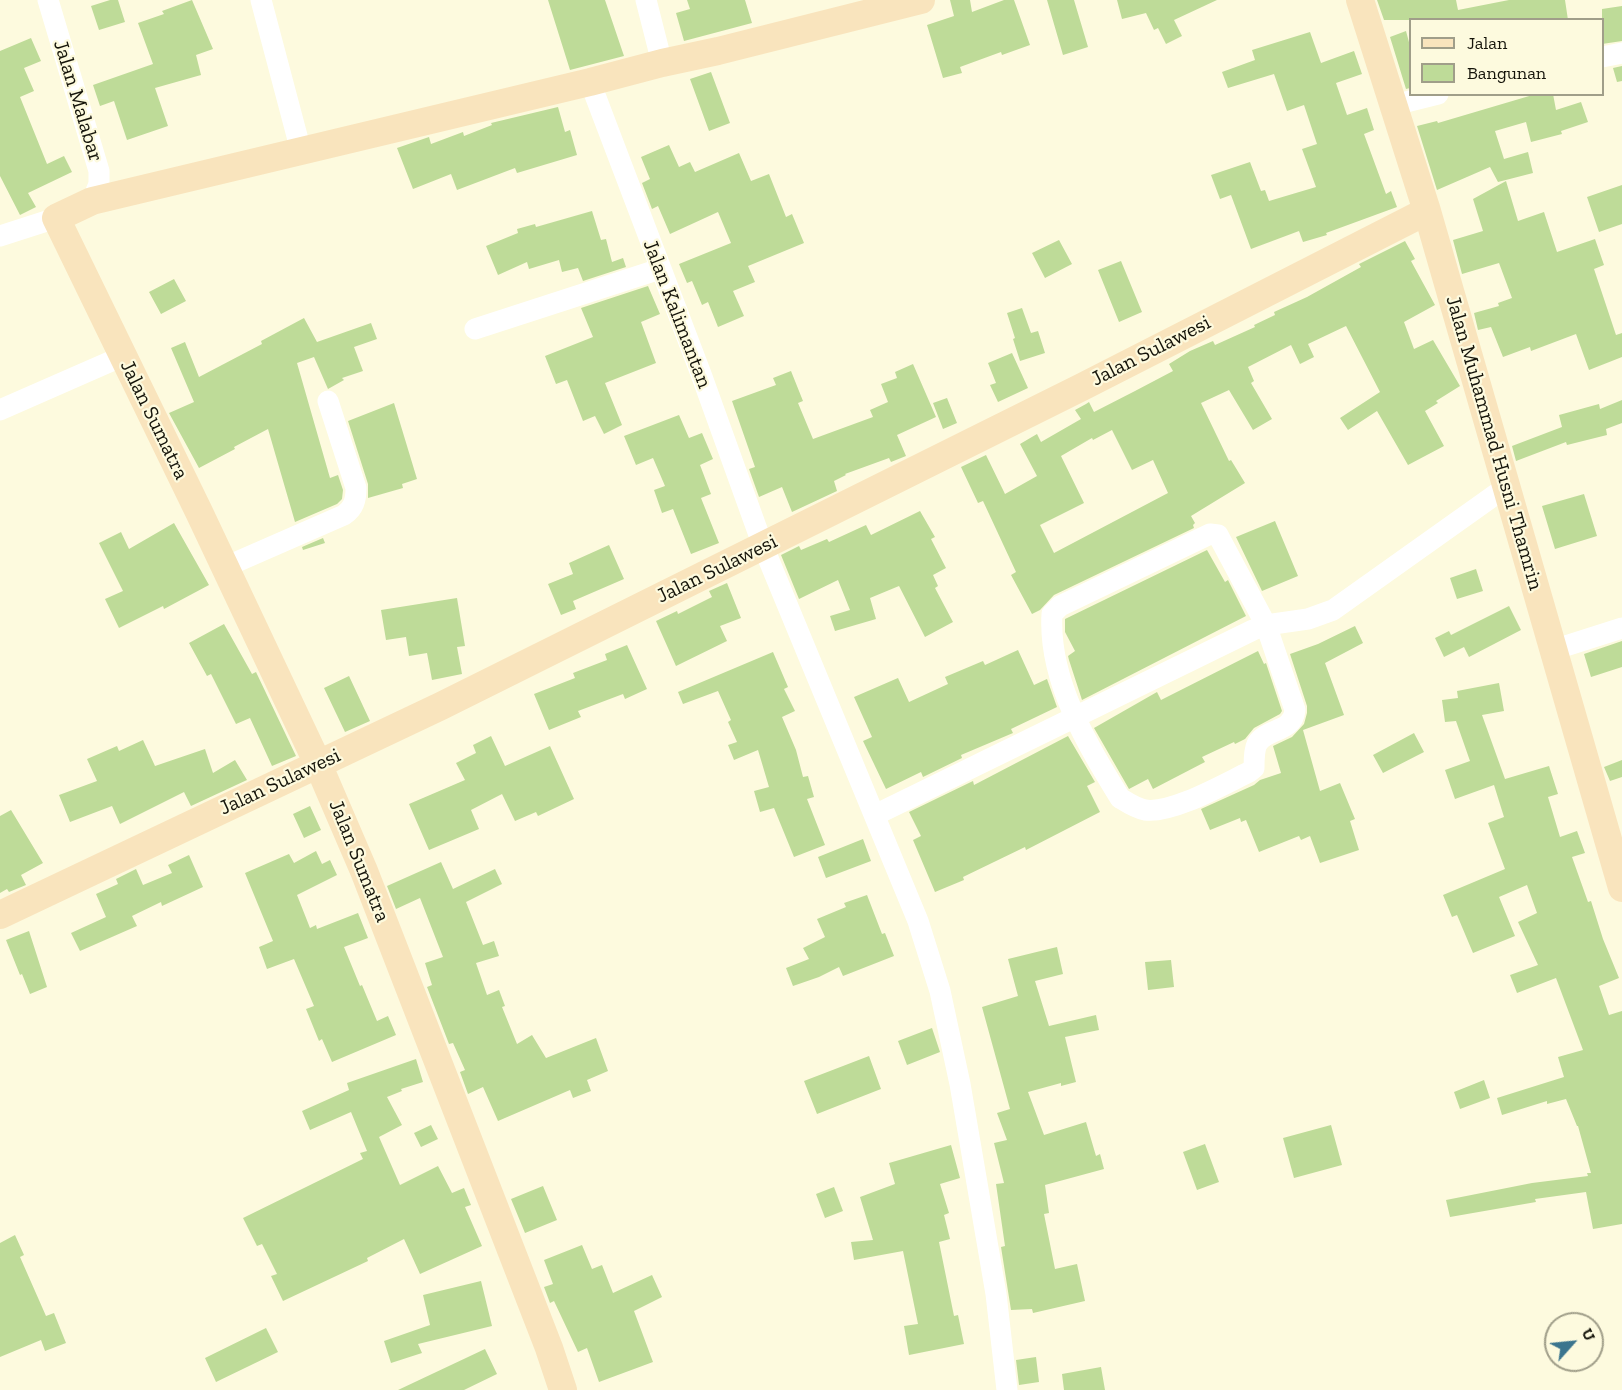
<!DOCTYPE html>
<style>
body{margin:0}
#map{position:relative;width:1622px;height:1390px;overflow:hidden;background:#fdfade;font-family:"Zilla Slab",serif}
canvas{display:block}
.legend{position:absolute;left:1409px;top:18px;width:195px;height:78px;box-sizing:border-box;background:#fdfade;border:2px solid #a09e89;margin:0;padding:8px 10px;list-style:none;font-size:18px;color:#15140a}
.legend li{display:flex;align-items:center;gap:12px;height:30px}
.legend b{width:30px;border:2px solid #a09e89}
.north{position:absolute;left:1544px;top:1312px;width:60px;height:60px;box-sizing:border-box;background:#fdfade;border:2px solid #a09e89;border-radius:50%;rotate:63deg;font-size:16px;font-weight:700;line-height:24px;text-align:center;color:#15140a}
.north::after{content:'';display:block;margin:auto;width:21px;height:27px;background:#3b758e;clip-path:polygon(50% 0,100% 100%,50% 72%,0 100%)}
</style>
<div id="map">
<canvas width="1622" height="1390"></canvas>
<ul class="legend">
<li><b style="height:8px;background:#f9e4bd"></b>Jalan</li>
<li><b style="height:16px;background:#bedb98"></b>Bangunan</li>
</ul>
<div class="north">U</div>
</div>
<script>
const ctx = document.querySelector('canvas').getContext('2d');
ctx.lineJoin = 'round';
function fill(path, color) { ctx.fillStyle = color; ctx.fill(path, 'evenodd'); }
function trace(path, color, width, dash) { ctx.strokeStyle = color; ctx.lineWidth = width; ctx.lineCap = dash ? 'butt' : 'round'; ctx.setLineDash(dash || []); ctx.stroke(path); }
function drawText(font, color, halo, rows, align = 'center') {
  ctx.font = font + ' "Zilla Slab",serif'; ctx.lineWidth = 4.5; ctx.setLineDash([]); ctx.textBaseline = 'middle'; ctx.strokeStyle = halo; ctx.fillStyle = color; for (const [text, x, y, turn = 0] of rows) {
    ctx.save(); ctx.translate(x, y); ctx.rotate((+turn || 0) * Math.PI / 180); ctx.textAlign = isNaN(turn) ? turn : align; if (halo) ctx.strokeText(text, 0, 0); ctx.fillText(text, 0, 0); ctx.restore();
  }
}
fill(new Path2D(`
 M110 0H118L125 22 99 30 91 6Z
 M192 0 213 49 196 55 201 75 155 88 168 126 127 140 114 101 100 106 93 85 153 64 138 23 164 14 162 11Z
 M548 0H605L624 56 570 70Z
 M687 0H745L752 23 684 41 676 13 690 9Z
 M950 0H970L972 12 1004 0H1014L1030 45 1002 55 1001 52 960 67 962 73 943 78 927 25 954 16Z
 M1047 0H1074L1088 47 1063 55Z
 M1117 0H1217L1174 20 1182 36 1166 44 1158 28 1154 30 1146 13 1122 19Z
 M1377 0H1456L1458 10 1509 0H1565L1568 20H1384Z
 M1622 6V41L1602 44V9Z
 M1406 31 1410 46V88L1406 89 1390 37Z
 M1310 32 1321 63 1354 51 1362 74 1336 83 1347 115 1367 108 1374 130 1364 134 1386 194 1391 191 1397 207 1326 233 1327 235 1303 242 1299 231 1251 249 1231 195 1220 199 1211 175 1250 162 1261 191 1265 190 1269 201 1316 187 1302 149 1317 144 1304 105 1287 111 1274 74 1228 88 1222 72 1255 60 1252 50Z
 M31 38 41 61 24 68 34 91 20 97 47 164 64 156 72 172 28 193 36 207 20 215 0 176V51Z
 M1622 66V81L1617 82 1613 68Z
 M711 72 730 123 709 131 690 79Z
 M1536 94H1553L1556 110 1581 102 1588 122 1561 131 1562 134 1531 142 1526 122 1495 131 1504 159 1528 152 1533 173 1498 182 1490 167 1437 190 1417 126 1437 121 1438 123Z
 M558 107 565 132 570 130 577 155 517 173 515 168 457 190 451 174 413 189 397 148 429 137 431 144 463 132 464 136 492 125 491 123Z
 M669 145 679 167 690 162 695 172 739 153 751 181 769 174 786 217 792 214 804 243 748 266 755 282 733 291 744 316 718 327 708 302 702 305 692 281 687 283 679 264 731 243 718 212 670 234 658 206 652 209 642 183 650 179 641 157Z
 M1506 181 1518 221 1544 212 1557 252 1595 239 1604 265 1594 269 1616 335 1622 333V357L1589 370 1576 334 1531 351 1530 347 1503 357 1491 327 1478 330 1474 313 1499 306 1498 303 1512 298 1499 263 1462 274 1453 240 1483 231 1473 199Z
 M1622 185V224L1599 232 1587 197Z
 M592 211 601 240 606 239 612 262 623 258 626 267 583 281 578 268 562 272 559 260 529 269 527 262 498 275 486 246 518 233 517 229 535 224 536 227Z
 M1059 240 1072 264 1045 278 1032 253Z
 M1405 241 1415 259 1411 261 1435 305 1404 322 1414 349 1433 340 1460 386 1436 401 1438 403 1425 411 1444 446 1408 465 1377 411 1348 430 1340 418 1380 392 1346 326 1308 344 1314 357 1300 364 1291 345 1248 367 1254 381 1251 383 1272 419 1253 430 1229 390 1201 403 1229 461 1231 460 1245 483 1191 516 1195 523 1193 525 1194 528 1054 595 1040 610 1032 614 1011 575 1016 572 983 501 978 503 961 467 986 455 1005 494 1037 476 1020 444 1037 434 1041 442 1081 419 1075 410 1086 404 1089 402 1094 412 1135 391 1173 371 1169 364 1190 351 1213 341 1215 345 1255 327 1254 325 1275 315 1274 312 1307 297 1361 267 1359 264ZM1112 430 1132 470 1153 460 1168 493 1054 553 1040 525 1084 503 1061 456 1092 438 1093 440Z
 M1121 261 1142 312 1119 322 1098 270Z
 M174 279 186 301 161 314 149 292Z
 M648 286 660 314 641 322 656 363 605 383 622 425 604 434 595 416 583 421 567 380 556 384 545 356 593 337 581 308Z
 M1022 308 1031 333 1038 331 1045 353 1020 361 1013 339 1015 338 1007 313Z
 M304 318 317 342 371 323 377 339 354 347 363 371 342 378 344 380 328 389 314 357 297 363 330 478 338 475 343 490 342 499 337 504 295 522 268 429 234 447 235 449 199 468 169 413 194 402 171 348 185 342 199 377 262 344 261 341Z
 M1012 353 1028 388 998 402 990 385 996 383 988 363Z
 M913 364 936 417 897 435 906 456 891 462 889 458 845 474 846 475 834 481 837 491 792 512 782 487 759 497 749 469 755 467 732 401 776 385 773 378 791 371 803 401 798 403 813 439 873 417 870 410 888 402 881 384 897 378 895 372Z
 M947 398 957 423 943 429 933 403Z
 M1622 400V423L1606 429 1607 435 1567 445 1566 442 1516 461 1512 446 1562 427 1559 415 1599 404 1600 409Z
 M394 403 417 479 402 484 403 488 368 498V484L348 421Z
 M679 415 689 438 702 433 713 459 700 465 711 494 701 498 719 543 691 554 673 509 662 513 654 490 665 486 653 458 636 465 624 436Z
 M1584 494 1597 536 1555 549 1542 506Z
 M920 511 935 537 931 539 946 568 933 575 938 586 935 588 953 622 925 637 899 586 870 598 876 619 835 631 830 616 850 610 838 580 799 599 781 555 799 546 801 550 827 539 829 542 866 525 871 535Z
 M1275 521 1298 576 1262 591 1236 537Z
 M174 523 209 585 164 609 163 606 119 628 105 599 123 591 99 543 121 532 129 549Z
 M323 538 325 543 303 550 302 547Z
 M609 545 624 579 573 601 576 609 561 615 548 584 573 574 569 563Z
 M1207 550 1225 582 1228 580 1246 616 1082 700 1069 660 1068 656 1075 651 1065 632V619Z
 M1476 569 1483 591 1457 599 1450 578Z
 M727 583 741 618 720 626 727 641 676 666 656 621 677 611 678 614 712 597 709 591Z
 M457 598 465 646 457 647 462 674 432 680 427 653 409 656 406 637 386 640 381 610Z
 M1509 606 1521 630 1469 657 1464 647 1444 657 1435 638 1449 631 1451 635Z
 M224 624 252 674 256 672 296 756 272 766 250 718 236 724 211 674 207 676 189 643Z
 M1355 626 1363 643 1325 663 1344 715 1303 730 1320 791 1340 783 1355 819 1350 821 1359 850 1320 863 1310 836 1301 840 1299 836 1259 852 1246 820 1241 822 1240 818 1210 830 1201 809 1254 785 1260 780 1281 773 1273 746 1292 737 1304 724 1307 713V706L1290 654 1318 644Z
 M1622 641V667L1591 677 1584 654Z
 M627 645 647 689 625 699 623 694 578 711 581 717 549 730 534 694 575 678 573 673 607 660 605 654Z
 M1018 650 1034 685 1047 679 1057 707 1011 729 1013 733 961 755 962 758 923 777 921 772 886 789 863 741 872 737 854 697 898 678 909 702 948 684 945 677 983 661 985 665Z
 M1258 651 1264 664 1266 663 1282 711 1280 714 1254 728 1245 739 1235 744 1234 742 1202 757 1205 762 1153 789 1148 779 1129 789 1094 728 1157 692 1161 700Z
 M773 652 788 687 784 689 795 711 782 717 796 750 803 777 808 776 814 797 807 799 825 845 794 857 774 808 760 812 754 791 769 787 758 750 734 760 728 745 737 742 728 722 731 720 718 691 683 704 678 692Z
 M349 676 370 721 345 732 324 688Z
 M1499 683 1504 711 1482 715 1505 779 1549 766 1558 794 1548 797 1560 837 1577 831 1585 853 1572 857 1588 902 1591 901 1603 939 1619 978 1599 986 1609 1015 1622 1011V1224L1593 1229 1586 1192 1535 1199 1536 1202 1450 1217 1446 1200 1532 1183 1588 1176 1587 1173H1591L1578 1126H1577L1566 1099 1547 1104V1101L1502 1115 1497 1098 1564 1077 1558 1057 1583 1050 1556 978 1517 993 1510 975 1538 965 1518 922 1537 913 1527 885 1499 897 1515 936 1473 953 1457 915 1452 917 1443 895 1505 869 1488 823 1504 817 1494 785 1455 799 1445 770 1470 761 1456 721 1445 722 1442 700 1458 698 1457 691Z
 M1414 733 1424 752 1383 773 1373 755Z
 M491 736 505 766 550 746 574 799 538 816 536 812 515 821 502 794 471 810 479 829 429 850 409 804 465 780 456 763 476 753 473 745Z
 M1068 736 1095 782 1087 786 1100 812 1026 850 1025 847 963 877 964 880 935 892 913 840 921 836 909 812 973 781 974 785Z
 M143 740 155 766 205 749 213 773 235 760 247 780 191 806 184 792 120 824 112 806 70 822 59 795 97 781 87 759 117 746 119 751Z
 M1622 760V777L1610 781 1604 767Z
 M310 806 321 830 304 838 293 814Z
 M11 810 43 863 21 875 26 885 9 892 7 889 0 893V816Z
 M863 839 871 861 826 878 818 857Z
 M316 851 322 864 330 860 337 875 297 895 310 928 316 925 317 929 358 913 368 938 344 947 360 986 362 985 377 1021 388 1016 396 1035 332 1062 322 1039 319 1041 306 1009 314 1006 294 959 267 969 259 947 273 941 245 873 289 854 294 863Z
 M189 855 203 887 162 906 161 902 132 916 137 926 80 951 71 933 106 917 96 894 118 884 116 879 136 869 143 885 172 873 168 865Z
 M441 862 453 889 495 869 502 884 466 902 483 945 494 941 499 956 476 963 487 995 499 990 505 1006 502 1007 517 1044 532 1035 546 1058 596 1038 608 1071 587 1080 591 1091 573 1098 570 1090 498 1121 483 1087 468 1094 460 1072 465 1070 453 1043 449 1044 427 987 432 985 425 963 443 957 420 898 396 909 387 886Z
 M867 895 882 934 885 933 894 956 843 976 839 967 819 977 793 986 786 968 809 959 803 948 825 937 817 919 846 907 844 903Z
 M29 931 47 987 30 994 22 974 20 975 6 940Z
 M1057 947 1063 974 1035 981 1049 1026 1096 1015 1099 1030 1065 1037 1076 1082 1061 1086V1083L1028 1092 1044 1135 1086 1122 1096 1156 1100 1154 1104 1169 1045 1185 1049 1213 1044 1214 1055 1269 1077 1264 1085 1301 1033 1313 1032 1309 1011 1310 1001 1247 1005 1246 996 1184 1004 1183 994 1143 1007 1140 997 1113 1010 1109 982 1007 1018 996 1008 959Z
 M1171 960 1174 987 1148 990 1145 962Z
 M932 1028 940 1052 907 1065 898 1041Z
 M869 1056 881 1089 817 1114 804 1081Z
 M416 1059 423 1082 401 1089 402 1091 387 1097 402 1125 379 1137 400 1185 438 1166 452 1193 464 1188 471 1205 465 1207 482 1246 420 1274 404 1239 367 1258 368 1261 283 1301 271 1276 277 1274 262 1244 257 1246 243 1218 363 1159 360 1153 367 1151 351 1112 310 1130 302 1111 349 1090 347 1083Z
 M1484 1080 1490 1098 1460 1109 1454 1092Z
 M431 1125 438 1139 421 1147 414 1133Z
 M1331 1125 1342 1165 1294 1178 1283 1138Z
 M1205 1144 1219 1182 1197 1190 1183 1152Z
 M951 1145 960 1178 940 1184 949 1213 944 1215 950 1239 939 1242 954 1316 958 1315 964 1344 909 1355 904 1326 918 1324 903 1251 854 1260 851 1242 873 1240 860 1197 895 1184 889 1163Z
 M543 1186 557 1220 525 1233 511 1199Z
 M834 1187 843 1211 825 1218 816 1194Z
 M15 1235 24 1255 20 1257 46 1316 54 1313 66 1343 45 1351 41 1340 0 1357V1243Z
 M582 1245 592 1269 602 1265 613 1293 652 1275 662 1297 634 1311 653 1362 599 1382 587 1348 578 1352 554 1301 550 1303 544 1287 553 1284 544 1260Z
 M481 1281 492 1326 418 1344 422 1353 391 1363 384 1341 430 1325 423 1295Z
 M266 1328 278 1352 216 1382 205 1358Z
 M485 1349 497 1374 464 1390H398Z
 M1036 1357 1039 1382 1019 1385 1016 1360Z
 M1101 1367 1105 1390H1064L1062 1374Z`), '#bedb98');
trace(new Path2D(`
 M48 0 99 171V184L92 201
 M261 0 301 151
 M646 0 662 63
 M1602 57 1622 53
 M590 82 701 374 763 546 918 921 940 991 960 1084 996 1294 1007 1390
 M1394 105 1438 94
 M0 236 56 218
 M475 329 660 269
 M0 410 123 356
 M1210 534 1218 535 1266 625 1295 710C1293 733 1266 728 1257 744 1254 750 1254 761 1254 768L1249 772C1224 784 1172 814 1145 810 1135 808 1128 803 1120 798 1087 744 1048 680 1052 614L1060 606Z
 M225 567 344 515C354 508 356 500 356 488L328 401
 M1553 650 1622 628
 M875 815 1253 630 1266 625 1308 619 1333 610 1506 487`), '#fff', 21);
trace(new Path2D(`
 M1360 0 1427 211 1622 888
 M0 915 441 706 1082 387 1427 211
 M563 1390 549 1348 364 871 318 764 199 512 56 218 92 201 590 82 662 63 718 51 921 0`), '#f9e4bd', 28);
drawText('21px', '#15140a', '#fdfade', [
 ["Jalan Malabar",78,101,73],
 ["Jalan Kalimantan",677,314,69],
 ["Jalan Sulawesi",1151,351,-27],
 ["Jalan Sumatra",154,420,64],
 ["Jalan Muhammad Husni Thamrin",1494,443,74],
 ["Jalan Sulawesi",717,569,-26],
 ["Jalan Sulawesi",280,782,-25],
 ["Jalan Sumatra",359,861,68]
]);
</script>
